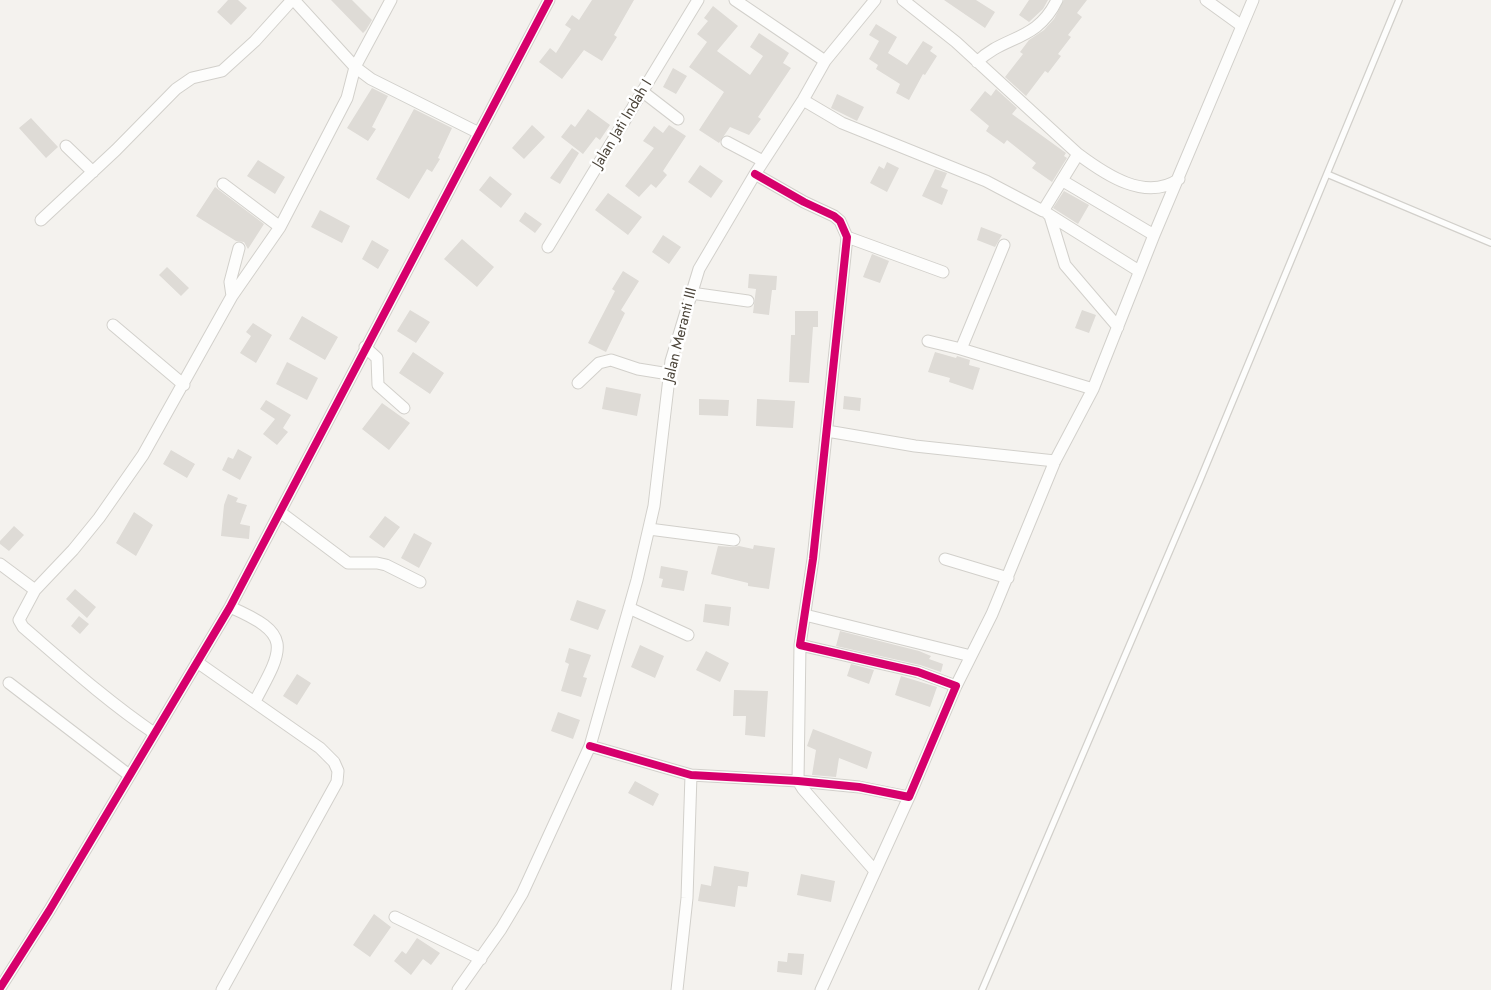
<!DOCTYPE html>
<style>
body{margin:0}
canvas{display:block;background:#f4f2ee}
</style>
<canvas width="1491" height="990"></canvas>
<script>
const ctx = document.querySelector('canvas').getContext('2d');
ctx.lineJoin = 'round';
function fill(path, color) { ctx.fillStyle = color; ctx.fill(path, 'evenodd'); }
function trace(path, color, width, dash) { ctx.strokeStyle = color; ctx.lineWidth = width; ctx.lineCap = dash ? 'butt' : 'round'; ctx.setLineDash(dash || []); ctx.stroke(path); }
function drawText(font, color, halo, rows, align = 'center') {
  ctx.font = font + ' Jost,sans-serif'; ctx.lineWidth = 5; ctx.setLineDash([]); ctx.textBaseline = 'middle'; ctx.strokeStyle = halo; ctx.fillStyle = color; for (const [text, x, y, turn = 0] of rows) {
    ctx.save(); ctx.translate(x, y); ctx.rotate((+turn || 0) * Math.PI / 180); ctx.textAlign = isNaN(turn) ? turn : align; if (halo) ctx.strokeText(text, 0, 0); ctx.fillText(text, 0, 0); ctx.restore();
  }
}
fill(new Path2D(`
 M228 0H238L247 8 231 25 217 12Z
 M331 0H352L372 20 366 30 363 33Z
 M592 0H634L614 35 617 37 602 61 584 50 562 79 539 62 550 48 556 53 571 29 565 25 572 15 579 20Z
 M944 0H976L995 12 985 28Z
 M1029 0H1048L1043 9 1029 22 1019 15Z
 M1064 0H1087L1077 13 1082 17 1068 35 1071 37 1058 54 1061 56 1048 73 1045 71 1026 96 1005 77 1023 54 1020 52 1029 40 1044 30 1054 19Z
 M713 6 738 26 717 51 750 75 763 56 750 47 759 33 789 53 783 63 791 68 758 117 761 119 749 135 730 127 719 143 699 130 724 92 689 67 707 42 697 34 708 21 704 18Z
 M876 24 897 37 888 53 907 65 923 41 933 47 930 51 937 56 925 75 923 74 909 100 896 93 900 84 876 69 878 65 869 59 879 41 869 35Z
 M673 68 687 76 676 94 663 87Z
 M372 88 388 96 372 127 376 129 368 141 347 128Z
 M996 89 1017 108 1012 114 1066 153 1064 156 1067 158 1052 182 1032 168 1036 163 1007 140 1004 144 986 131 989 126 970 110 985 91 991 96Z
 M837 94 864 107 857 121 831 108Z
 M414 109 452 128 438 158 440 159 432 172 427 169 409 199 376 179Z
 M588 109 610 125 600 140 596 137 583 154 561 137 571 124 575 127Z
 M31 118 58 147 46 158 19 128Z
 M532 125 545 137 524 159 512 148Z
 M669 125 686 136 663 171 667 175 656 188 651 184 639 197 625 186 654 148 643 141 654 126 663 133Z
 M572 148 579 153 560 184 550 178Z
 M258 160 285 177 275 194 247 176Z
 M887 162 899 168 887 192 870 183 879 166 884 169Z
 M700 165 723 181 711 198 688 182Z
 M935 169 947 173 941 187 948 190 942 205 922 196Z
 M490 176 512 194 501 208 479 190Z
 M215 187 264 224 248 249 244 242 236 241 196 216Z
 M1064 191 1089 205 1078 224 1053 208Z
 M608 193 642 217 628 235 595 210Z
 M320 210 350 226 342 243 311 227Z
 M525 212 542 224 535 233 519 221Z
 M981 227 1002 235 995 247 977 240Z
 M663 235 681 247 669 264 652 252Z
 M462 239 494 267 477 287 444 259Z
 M372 240 389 250 378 269 362 259Z
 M872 254 889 261 880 283 863 277Z
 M167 267 189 288 181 296 159 275Z
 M623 271 639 281 621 310 625 313 606 352 588 343 615 291 612 289Z
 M749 274 777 276 776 290H772L769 315 753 313 756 289 748 288Z
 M410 310 430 322 416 343 397 331Z
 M1082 310 1096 315 1089 333 1075 328Z
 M795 311H818V327H813L809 383 789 382 791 335H795Z
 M302 316 338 337 325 360 289 339Z
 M253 323 272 335 256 363 240 353 251 336 246 332Z
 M413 352 444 373 430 394 399 373Z
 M935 352 956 358 957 356 970 360 969 365 980 368 973 390 949 382 950 378 928 372Z
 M287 362 318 378 307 400 276 384Z
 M606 387 641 394 637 416 602 409Z
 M844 396 861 398 860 411 843 409Z
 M699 399 729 400 728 416 699 415Z
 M757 399 795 401 793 428 756 426Z
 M266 400 291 415 283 428 288 432 277 445 263 434 275 419 260 409Z
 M382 403 410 423 389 450 362 429Z
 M238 449 252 457 240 480 222 470 228 457 233 459Z
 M171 450 195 464 187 478 163 464Z
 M228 494 238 498 236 502 247 505 240 524 250 526 249 539 221 536 224 505Z
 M134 512 153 525 136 556 116 543Z
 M385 516 400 527 384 548 369 537Z
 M14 526 24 535 9 551 0 544V541Z
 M414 533 432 543 419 568 401 558Z
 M754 545 775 548 769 589 748 586V583L711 574 718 546 734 547 739 546 753 549Z
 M661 566 688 571 684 591 661 587 663 579 659 578Z
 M75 589 96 607 87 618 66 599Z
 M577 600 606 610 598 630 570 620Z
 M705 604 731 607 729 626 703 622Z
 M79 616 89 624 80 634 71 626Z
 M840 631 919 651 931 656 929 659 943 664 941 672 920 665 836 646Z
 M640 645 664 656 655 678 631 667Z
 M569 648 591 655 583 677 587 678 581 697 561 691 569 664 565 662Z
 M706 651 729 663 720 682 696 670Z
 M851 664 874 670 869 684 847 676Z
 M297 674 311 683 297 705 283 696Z
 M901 676 937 687 930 707 895 695Z
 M734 690 768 691 765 737 745 735 746 716H733Z
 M558 712 580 720 573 739 551 731Z
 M813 729 872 752 867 769 839 758 836 777 812 775 816 750 807 746Z
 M635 781 659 794 653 806 628 793Z
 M714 866 749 872 747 887 738 886 735 907 698 901 701 884 711 886Z
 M801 874 835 881 831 902 797 895Z
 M374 914 391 927 370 957 353 945Z
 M417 938 440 953 431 965 423 959 411 975 394 961 402 951 406 954Z
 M788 953 804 954 802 975 777 972 778 961 787 962Z`), '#dedbd6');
const lane = new Path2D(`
 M1327 174 1491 243
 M982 990 1200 480 1399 0`);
const street = new Path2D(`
 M294 0 355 67 371 79 479 133
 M735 0 825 61
 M1206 0 1242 26
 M977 62C1004 35 1037 42 1057 0
 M643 92 678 119
 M803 100 842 123 986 181 1043 211 1078 154 956 42 903 0
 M727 142 763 161
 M66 146 93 172
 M1078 154C1106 175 1146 202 1179 179
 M1063 181 1154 235
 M223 184 280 227
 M1048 214 1139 271
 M1050 216 1065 265 1118 327
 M41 220 116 150 176 89 192 78 222 71 255 41 292 0
 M847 237 943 272
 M1004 245 961 349 1093 389
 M548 247 698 0
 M691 293 748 301
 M232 296 230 282 239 248
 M113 325 184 385
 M928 341 961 349
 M365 347 377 358 378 385 404 408
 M578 383 599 363 611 360 638 369 669 374
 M827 431 915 446 1055 461
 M280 512 348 563H377L386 565 420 582
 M649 529 734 540
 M945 559 1008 578
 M0 564 35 590
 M230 607C292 634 285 646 255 701
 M629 608 688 635
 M805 615 971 656
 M800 645 798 781 803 789 875 871
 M197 662 320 748 334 762 338 771 337 782 222 990
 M9 683 129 775
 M956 686 992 614 1055 461 1093 389 1154 235 1253 0
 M154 733C107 701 66 664 23 627L19 620 35 590 73 550 99 518 143 455 232 296 280 227 347 98 355 67 391 0
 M590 746 691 775 798 781 859 787 909 797 956 686 918 672 800 645 813 559 847 237 840 221 834 216 804 202 755 174
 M395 917 481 959
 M0 988 49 911 230 607 549 0
 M458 990 501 929 522 894 590 746 637 580 654 506 671 361 699 269 755 174 803 100 825 61 875 0
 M677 990 687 898 691 775
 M821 990 909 797`);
trace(lane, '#d2d0cb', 8);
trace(street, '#d2d0cb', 13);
trace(lane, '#fdfdfc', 5.5);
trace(street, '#fdfdfc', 11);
trace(new Path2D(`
 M590 746 691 775 798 781 859 787 909 797 956 686 918 672 800 645 813 559 847 237 840 221 834 216 804 202 755 174
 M0 988 49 911 230 607 549 0`), '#d6006c', 8);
drawText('15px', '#4b4439', '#fff', [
 ["Jalan Jati Indah I",623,124,-59],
 ["Jalan Meranti III",681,335,-76]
]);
</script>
